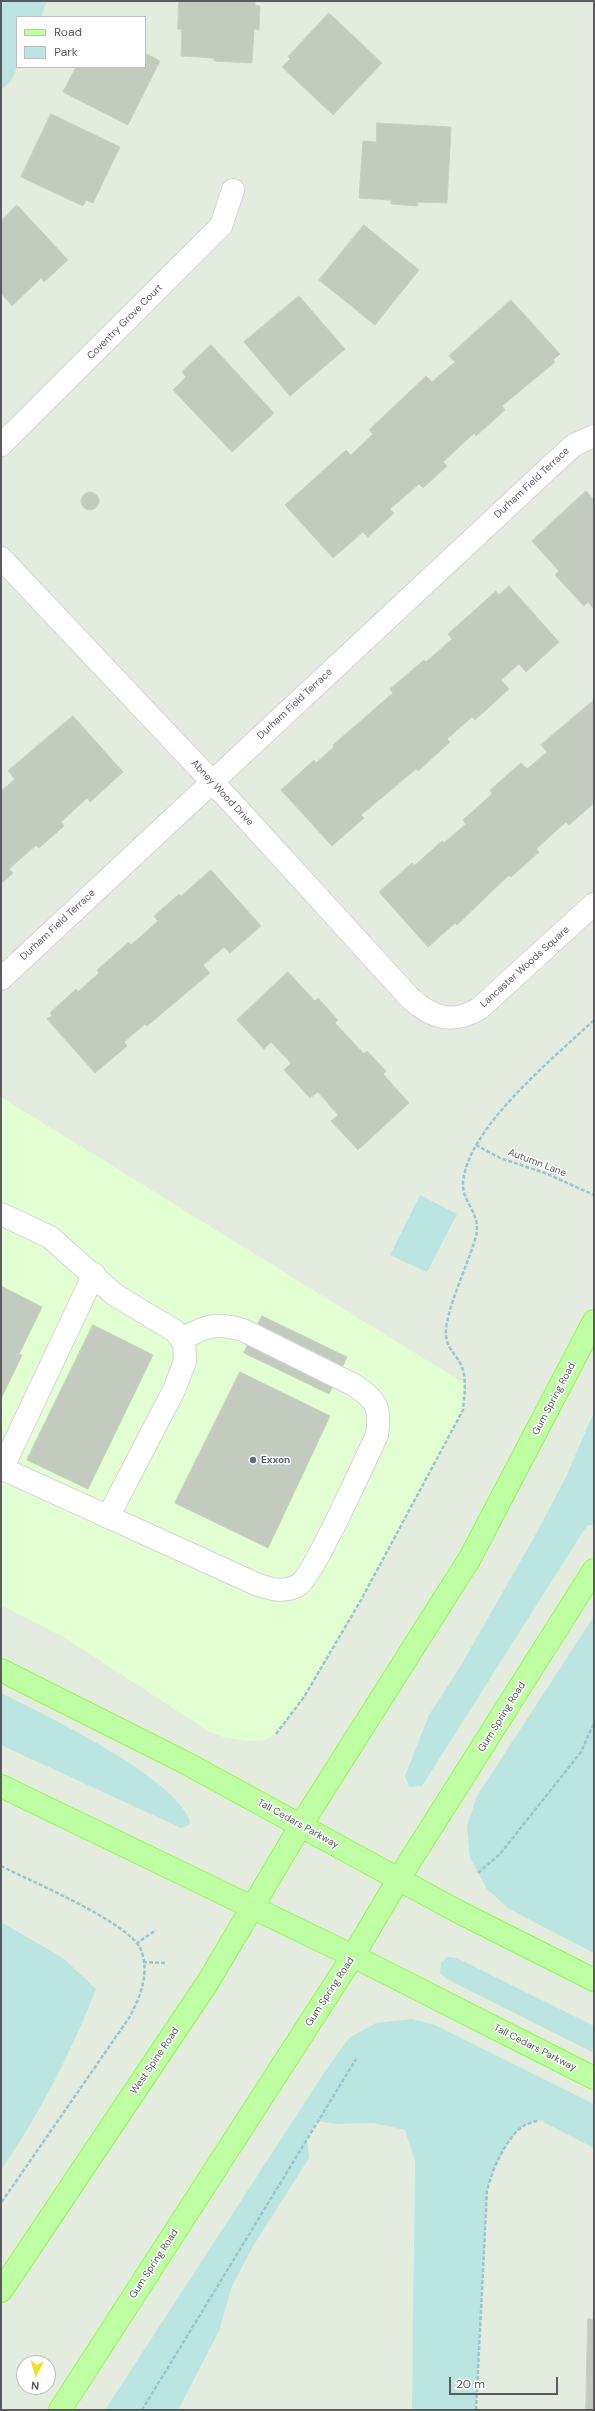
<!DOCTYPE html>
<style>
body{margin:0}
#map{position:relative;width:595px;height:2411px;overflow:hidden;background:#e4ece0;font-family:"DM Sans",sans-serif}
canvas{display:block}
.frame{position:absolute;inset:0;border:2px solid #5c5961;pointer-events:none}
.legend{position:absolute;left:16px;top:16px;width:130px;height:52px;box-sizing:border-box;background:#fff;border:1px solid #bebdc0;margin:0;padding:5px 7px;list-style:none;font-size:12px;color:#5c5961}
.legend li{display:flex;align-items:center;gap:8px;height:20px}
.legend b{width:20px;border:1px solid #bebdc0}
.north{position:absolute;left:16px;top:2355px;width:40px;height:40px;box-sizing:border-box;background:#fff;border:1px solid #bebdc0;border-radius:50%;rotate:185deg;font-size:11px;font-weight:700;line-height:16px;text-align:center;color:#5c5961}
.north::after{content:'';display:block;margin:auto;width:14px;height:18px;background:#ede225;clip-path:polygon(50% 0,100% 100%,50% 72%,0 100%)}
.scale{position:absolute;left:449px;top:2377px;width:109px;height:18px;box-sizing:border-box;border:2px solid #5c5961;border-top:0;padding-left:5px;font-size:12px;line-height:14px;white-space:nowrap;color:#5c5961;-webkit-text-stroke:3px #fff;paint-order:stroke}
</style>
<div id="map">
<canvas width="595" height="2411"></canvas>
<div class="frame"></div>
<ul class="legend">
<li><b style="height:5px;background:#bdffa2"></b>Road</li>
<li><b style="height:11px;background:#bbe5e0"></b>Park</li>
</ul>
<div class="north">N</div>
<div class="scale">20 m</div>
</div>
<script>
const ctx = document.querySelector('canvas').getContext('2d');
ctx.lineJoin = 'round';
function fill(path, color) { ctx.fillStyle = color; ctx.fill(path, 'evenodd'); }
function trace(path, color, width, dash) { ctx.strokeStyle = color; ctx.lineWidth = width; ctx.lineCap = dash ? 'butt' : 'round'; ctx.setLineDash(dash || []); ctx.stroke(path); }
function drawText(font, color, halo, rows, align = 'center') {
  ctx.font = font + ' "DM Sans",sans-serif'; ctx.lineWidth = 3; ctx.setLineDash([]); ctx.textBaseline = 'middle'; ctx.strokeStyle = halo; ctx.fillStyle = color; for (const [text, x, y, turn = 0] of rows) {
    ctx.save(); ctx.translate(x, y); ctx.rotate((+turn || 0) * Math.PI / 180); ctx.textAlign = isNaN(turn) ? turn : align; if (halo) ctx.strokeText(text, 0, 0); ctx.fillText(text, 0, 0); ctx.restore();
  }
}
fill(new Path2D(`
 M1 1097 465 1384 463 1410 451 1435 361 1600 304 1697 276 1734 265 1740 248 1741 226 1738 208 1731 67 1639 1 1605Z`), '#e2ffd2');
fill(new Path2D(`
 M1 1H47L41 17H17C17 41 25 77 1 89Z
 M420 1195 457 1214 427 1272 390 1255Z
 M594 1412V1526L588 1525 584 1530 422 1786 409 1787 405 1776 429 1715 460 1667 536 1534 566 1477Z
 M594 1616V1953L509 1909 487 1889 470 1858 467 1826 477 1796Z
 M1 1693C45 1715 175 1777 190 1821L189 1825 181 1828 1 1745Z
 M1 1922 63 1958 96 1989C71 2053 40 2113 1 2170Z
 M447 1957 457 1958 594 2026V2053L447 1979 440 1973 441 1963Z
 M412 2019 435 2025 594 2104V2148L539 2120C535 2122 529 2123 525 2125 506 2136 491 2172 487 2191L476 2410H412L415 2161 405 2130 374 2123 336 2124 316 2121 307 2139 309 2158 252 2248 232 2286 219 2331 178 2410H105L326 2070 349 2038 376 2023Z`), '#bbe5e0');
const building = new Path2D(`
 M179 1H255V5L260 6 259 30 254 29 252 63 214 61V58L181 56 182 29H178Z
 M329 13 382 63 333 115 282 67 290 59 288 57Z
 M145 53 160 61 128 125 63 92 76 67H145Z
 M51 114 120 147 93 203 86 200 83 206 21 177Z
 M377 123 451 127 447 203 418 202V206L391 204V200L359 198 363 141 376 142Z
 M17 205 68 260 44 282 41 278 12 306 1 293V221Z
 M364 225 419 270 375 325 319 280Z
 M299 296 345 349 290 396 244 342Z
 M511 300 560 354 553 360 555 362 502 406 505 410 476 436 474 433 443 462 447 466 423 488 419 484 390 509 394 513 368 537 363 532 333 558 285 505 346 450 351 455 373 434 369 430 426 376 432 382 455 362 449 356Z
 M211 345 274 413 232 452 173 390 186 377 182 372Z
 M586 491 594 500V609L588 602 584 606 555 575 559 571 532 541Z
 M81 501a9 9 0 1 1 18 0a9 9 0 1 1-18 0Z
 M509 586 559 642 526 672 519 664 501 680 509 689 475 720 472 717 447 739 450 742 418 771 416 769 361 815 364 818 332 846 281 790 314 760 316 763 334 747 333 745 393 693 390 689 424 660 426 662 452 639 448 634 496 591 499 595Z
 M594 700V803L569 825 566 822 536 849 539 852 511 877 509 875 457 925 455 923 428 947 379 892 412 863 414 866 442 841 444 843 466 824 463 820 492 794 490 790 521 763 527 769 547 752 541 745Z
 M73 716 123 772 90 802 87 798 61 822 64 826 39 848 36 845 9 869 13 873 1 884V791L15 779 8 771Z
 M211 870 261 926 230 953 224 947 203 965 210 973 147 1026 145 1024 124 1042 127 1046 95 1073 47 1019 52 1016 50 1013 76 989 78 992 99 973 97 970 129 942 131 945 158 921 154 916 179 894 181 896Z
 M288 972 315 1001 318 998 338 1020 335 1023 364 1054 367 1051 386 1071 383 1074 409 1103 358 1150 331 1121 338 1115 318 1092 310 1098 284 1070 291 1063 271 1042 264 1049 237 1020Z
 M1 1286 42 1307 19 1354 22 1355 1 1399Z
 M262 1316 347 1357 329 1394 244 1353Z
 M93 1325 153 1355 88 1489 27 1460Z
 M240 1372 330 1416 268 1548 175 1503Z
 M588 2319H594V2410H586Z`);
fill(building, '#c3cabe');
trace(building, '#c6d1be', 1);
const minor = new Path2D(`
 M1 445 221 226 233 190
 M1 558 235 806 410 998C432 1018 453 1025 480 1008L594 904
 M1 979 551 466 574 445 594 436
 M1 1214 50 1237 115 1295 175 1331 184 1343 185 1361 174 1390 108 1517
 M1 1468 256 1584C270 1589 283 1593 297 1586 312 1579 366 1458 377 1435 381 1408 377 1400 354 1385L243 1330C216 1322 205 1326 182 1339
 M2 1469 94 1274`);
const major = new Path2D(`
 M1 1670 186 1763 455 1910 594 1980
 M1 1786 353 1956 594 2078
 M1 2291 208 1982 301 1825 470 1558 594 1321
 M60 2410 353 1956 398 1880 594 1570`);
trace(minor, '#d7d3da', 24);
trace(major, '#94f550', 24);
trace(new Path2D(`
 M476 1145 500 1158 545 1173 594 1195
 M276 1734 304 1697 361 1600 463 1410C464 1396 467 1381 462 1367 457 1355 447 1349 446 1335 444 1312 471 1259 477 1232 477 1227 477 1222 475 1217 472 1208 463 1196 463 1186 463 1131 555 1057 594 1020
 M1 1866C30 1881 131 1923 141 1950 150 1973 140 1998 129 2018L1 2203
 M478 1873 500 1854 581 1752 594 1723
 M136 1944 156 1930
 M143 1962 166 1963
 M142 2410 356 2059
 M476 2410 487 2191C491 2172 507 2135 525 2125 529 2123 535 2122 539 2120`), '#99c6ce', 2.5, [4, 2]);
trace(minor, '#fff', 22);
trace(major, '#bdffa2', 22);
for (const [x, y, r, color] of [
 [253,1460,4,"#5c6f8a"]
]) { const dot = new Path2D(); dot.arc(x, y, r, 0, 2 * Math.PI); ctx.fillStyle = color; ctx.fill(dot); trace(dot, '#fff', 1.5); }
drawText('10px', '#5c5961', '#fff', [
 ["Coventry Grove Court",125,322,-45],
 ["Durham Field Terrace",532,483,-43],
 ["Durham Field Terrace",295,704,-43],
 ["Abney Wood Drive",222,793,47],
 ["Durham Field Terrace",58,925,-43],
 ["Lancaster Woods Square",525,967,-42],
 ["Autumn Lane",537,1163,21],
 ["Gum Spring Road",554,1399,-62],
 ["Gum Spring Road",502,1717,-58],
 ["Tall Cedars Parkway",298,1824,29],
 ["Gum Spring Road",330,1992,-57],
 ["Tall Cedars Parkway",535,2048,27],
 ["West Spine Road",155,2061,-56],
 ["Gum Spring Road",154,2264,-57]
]);
drawText('bold 10px', '#4e5e75', '#fff', [
 ["Exxon",261,1460]
], 'left');
</script>
